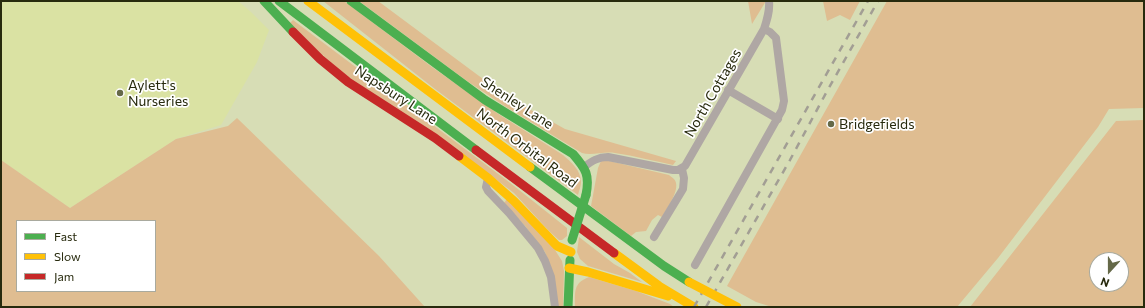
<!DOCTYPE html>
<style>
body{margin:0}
#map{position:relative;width:1145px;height:308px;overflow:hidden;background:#d7ddb5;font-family:Commissioner,sans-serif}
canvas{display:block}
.frame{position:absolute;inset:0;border:2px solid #272a0d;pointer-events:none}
.legend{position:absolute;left:16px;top:220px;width:140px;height:72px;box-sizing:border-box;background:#fff;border:1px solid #a9aa9e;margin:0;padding:5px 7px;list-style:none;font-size:12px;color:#272a0d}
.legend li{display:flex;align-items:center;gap:8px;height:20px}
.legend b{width:20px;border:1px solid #a9aa9e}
.north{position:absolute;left:1089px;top:252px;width:40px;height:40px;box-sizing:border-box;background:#fff;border:1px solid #a9aa9e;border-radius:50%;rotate:201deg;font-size:11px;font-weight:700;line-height:16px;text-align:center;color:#272a0d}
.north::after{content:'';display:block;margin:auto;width:14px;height:18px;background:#656948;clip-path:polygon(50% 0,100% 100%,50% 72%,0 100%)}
</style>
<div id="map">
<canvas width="1145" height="308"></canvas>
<div class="frame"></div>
<ul class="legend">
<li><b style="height:5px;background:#4caf50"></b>Fast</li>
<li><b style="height:5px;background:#ffc107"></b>Slow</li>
<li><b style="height:5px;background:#c62828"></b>Jam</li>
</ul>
<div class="north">N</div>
</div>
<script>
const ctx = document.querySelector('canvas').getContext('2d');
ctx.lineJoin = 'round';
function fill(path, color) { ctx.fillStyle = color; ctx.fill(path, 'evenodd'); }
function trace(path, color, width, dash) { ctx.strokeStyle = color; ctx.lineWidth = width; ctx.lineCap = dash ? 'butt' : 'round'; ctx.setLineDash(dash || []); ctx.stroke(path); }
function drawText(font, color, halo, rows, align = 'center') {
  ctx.font = font + ' Commissioner,sans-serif'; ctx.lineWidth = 3.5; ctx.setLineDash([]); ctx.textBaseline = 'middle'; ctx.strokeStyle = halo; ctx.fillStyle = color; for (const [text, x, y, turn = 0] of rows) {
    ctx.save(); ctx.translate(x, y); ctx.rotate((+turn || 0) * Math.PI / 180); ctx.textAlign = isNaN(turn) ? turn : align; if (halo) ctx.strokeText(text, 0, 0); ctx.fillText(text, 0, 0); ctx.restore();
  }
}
fill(new Path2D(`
 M1 1H238L251 12 269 30 257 62 221 125 176 139 70 208 1 160Z`), '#dae2a3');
fill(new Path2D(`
 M323 1H344L432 67 500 115 563 155C571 162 581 170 581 182 581 186 579 191 578 195L435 89Z
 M359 1H378L506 96 565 129 676 161 673 165C654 161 635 156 615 153 604 151 592 156 582 153L506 107 467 81Z
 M748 1H766L752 24Z
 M823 1H860L850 20 840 15 827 21Z
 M887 1H1144V108L1109 109 1098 127 998 258 957 307H772L756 302 727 286Z
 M293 20 509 182 567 228V236L562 240H559L548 230 514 193 461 153 340 71 289 24Z
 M237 118 379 256 425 307H1V160L70 208 176 139 228 126ZM17 221H155V291H17Z
 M1144 120V307H970L1116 121ZM1097 260H1121V284H1097Z
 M605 160 669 175C670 176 672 177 674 179 682 188 667 208 662 217L658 215 652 220 646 231 636 232 631 236 591 206 598 168 601 161Z
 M507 199 553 247 562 261 564 271 563 307H558L553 274 545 252 525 226 504 203Z
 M579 237 614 264 630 273 642 282 588 266 580 259 577 252Z
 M589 277 636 291 670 304 674 307H575C575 292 573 283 589 277Z`), '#dfbd91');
trace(new Path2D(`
 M728 90 778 119
 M584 167C592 161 598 157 608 157L673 170H678L685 166 764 29C767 20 770 11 769 1
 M488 178 486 187 488 191 509 213 538 248 545 261 551 277 555 307
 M654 237 683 189 684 178 682 169
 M695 265 782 110 784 101 776 38 770 32 764 29`), '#afa7a4', 8);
trace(new Path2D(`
 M264 1 293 32
 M279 1 476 150
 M351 1 485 100 573 154C586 169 590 175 586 195
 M530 167 664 266 689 282
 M568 307 570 260`), '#4caf50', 9);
trace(new Path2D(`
 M308 1 530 167
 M459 156 488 178 514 201 557 246 571 252
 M614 253 659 286 694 307
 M569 268 588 272 668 296`), '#ffc107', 9);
trace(new Path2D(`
 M293 32 320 59 348 82 435 138 459 156
 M476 150 614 253`), '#c62828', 9);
trace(new Path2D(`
 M694 307 868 1
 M706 307 790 160 826 93 878 1`), '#a29e94', 2.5, [7, 7]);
trace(new Path2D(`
 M572 240 586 195`), '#4caf50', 9);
trace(new Path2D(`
 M689 282 737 307`), '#ffc107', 9);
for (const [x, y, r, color] of [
 [120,93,4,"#656948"],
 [831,124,4,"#656948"]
]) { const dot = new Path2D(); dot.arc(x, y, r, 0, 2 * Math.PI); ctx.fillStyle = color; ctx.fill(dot); trace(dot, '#fff', 1.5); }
drawText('14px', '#272a0d', '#fff', [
 ["Aylett's",128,85],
 ["Nurseries",128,101],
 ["Bridgefields",839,124]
], 'left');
drawText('14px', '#272a0d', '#fff', [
 ["North Cottages",713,93,-60],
 ["Napsbury Lane",396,95,33],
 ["Shenley Lane",517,103,33],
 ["North Orbital Road",527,148,37]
]);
</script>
